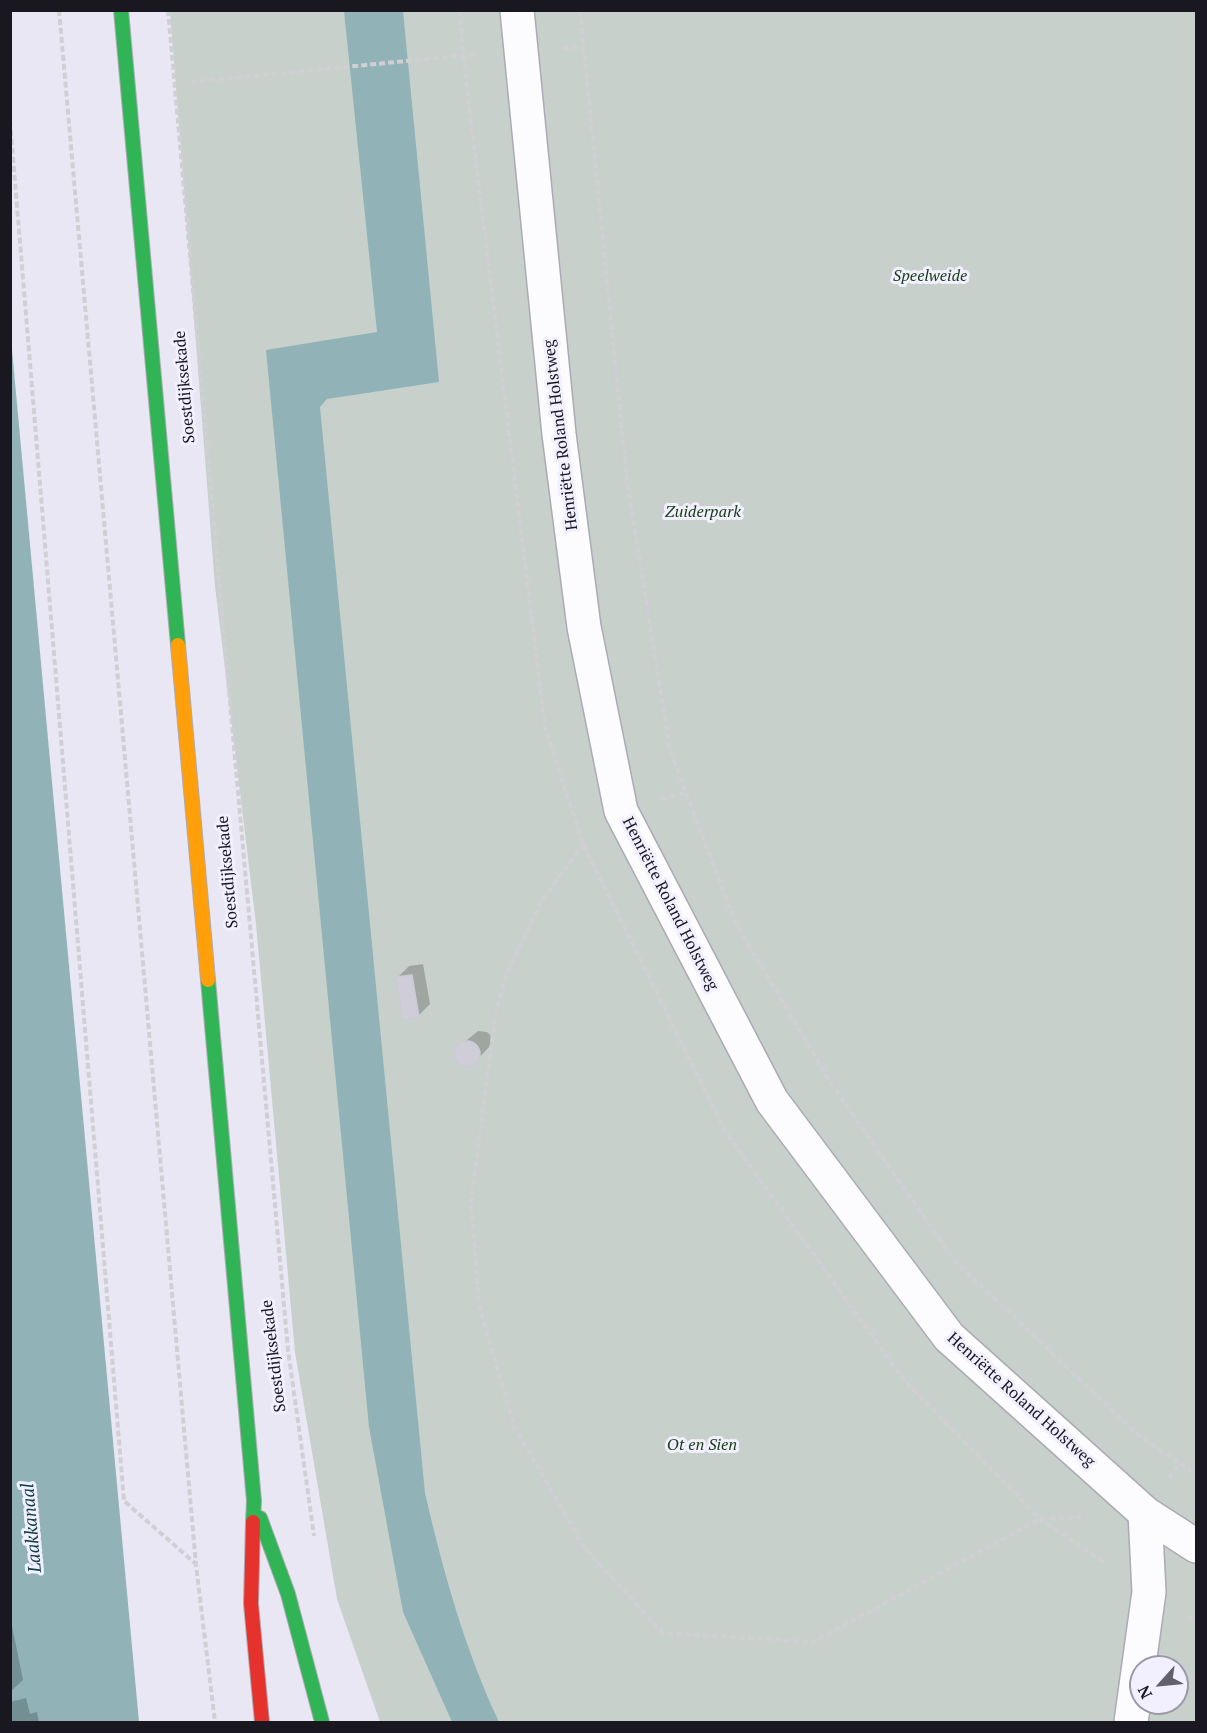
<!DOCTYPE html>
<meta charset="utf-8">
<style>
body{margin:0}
#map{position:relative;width:1207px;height:1733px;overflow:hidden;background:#e9e7f4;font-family:"PT Serif",serif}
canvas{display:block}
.frame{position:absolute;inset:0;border:12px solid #191720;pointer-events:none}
.north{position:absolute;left:1129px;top:1655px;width:60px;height:60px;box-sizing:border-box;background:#f2f0ff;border:2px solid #9b99a6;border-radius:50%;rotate:243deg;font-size:16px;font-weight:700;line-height:24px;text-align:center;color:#191720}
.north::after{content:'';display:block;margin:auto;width:21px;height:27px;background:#62606a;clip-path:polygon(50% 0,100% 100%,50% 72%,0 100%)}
</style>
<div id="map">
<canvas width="1207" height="1733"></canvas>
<div class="frame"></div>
<div class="north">N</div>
</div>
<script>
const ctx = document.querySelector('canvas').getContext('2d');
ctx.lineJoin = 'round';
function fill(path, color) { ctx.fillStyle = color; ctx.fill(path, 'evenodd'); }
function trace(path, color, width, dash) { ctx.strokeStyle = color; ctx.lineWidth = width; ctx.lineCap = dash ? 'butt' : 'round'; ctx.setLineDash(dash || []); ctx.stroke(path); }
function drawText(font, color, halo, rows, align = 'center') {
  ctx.font = font + ' "PT Serif",serif'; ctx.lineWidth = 6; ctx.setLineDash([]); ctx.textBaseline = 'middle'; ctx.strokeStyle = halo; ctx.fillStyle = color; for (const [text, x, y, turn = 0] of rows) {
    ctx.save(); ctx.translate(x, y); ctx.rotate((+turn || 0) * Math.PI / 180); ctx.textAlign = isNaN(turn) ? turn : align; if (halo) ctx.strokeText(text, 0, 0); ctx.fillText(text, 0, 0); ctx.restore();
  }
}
fill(new Path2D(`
 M170 11H1196V1722H380L337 1599 295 1352 256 924 215 586ZM1141 1667H1177V1703H1141Z`), '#c7d0cb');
fill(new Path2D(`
 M344 11H403L439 382 327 399 320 407 425 1493C443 1571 465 1650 499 1722H452L403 1612 369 1427 266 350 377 332Z
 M11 339 139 1722H11Z`), '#91b3b8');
fill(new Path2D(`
 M423 964 430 1004 418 1016 397 978 409 966Z
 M478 1031 487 1032 491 1036 490 1046 474 1063 464 1064 456 1058 457 1048Z
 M10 1616 23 1680 10 1692Z
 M26 1698 30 1714 37 1712 39 1722H10V1702Z`), '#0003');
const building = new Path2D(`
 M412 975 419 1017 403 1020 396 977Z
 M454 1054a13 13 0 1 1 26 0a13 13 0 1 1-26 0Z`);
fill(building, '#cfcdd8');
trace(building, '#cccbd5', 1.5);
const street = new Path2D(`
 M517 10 559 434 584 627 621 811 772 1101 949 1337 1145 1513 1196 1546
 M1131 1722 1149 1592 1145 1513`);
const fast = new Path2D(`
 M121 10 178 645
 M208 980 254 1501 253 1522
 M260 1518 288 1594 322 1722`);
const slow = new Path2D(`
 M178 645 208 980`);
const jam = new Path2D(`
 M253 1522 251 1604 262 1722`);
trace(street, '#acaab4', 36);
trace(fast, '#acaab4', 16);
trace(slow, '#acaab4', 16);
trace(jam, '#acaab4', 16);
trace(new Path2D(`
 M59 10 196 1565 215 1722
 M168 10 288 1350 314 1536
 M460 10 463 55 545 728 583 844 725 1131 903 1379 1040 1519 1105 1563
 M580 10 627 481 670 750 735 922 831 1083 953 1259 1137 1434 1196 1475
 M563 48 584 47
 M191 82 478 54
 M10 121 124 1501 196 1564
 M661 799 686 793
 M584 844 542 900 506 976 496 1011 471 1201 479 1305 514 1426 584 1547 663 1633 813 1642 1040 1519 1084 1517
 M1169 1478 1179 1463
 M1187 1616 1196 1622`), '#d0cfd4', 4, [6, 3]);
trace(street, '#fcfbfd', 33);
trace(fast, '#30b455', 14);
trace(slow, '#ff9f0a', 14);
trace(jam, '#e5322d', 14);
drawText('italic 16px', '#143d13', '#f2f0ff', [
 ["Speelweide",930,276],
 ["Zuiderpark",703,512],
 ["Ot en Sien",702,1445]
]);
drawText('16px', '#191720', '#f2f0ff', [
 ["Soestdijksekade",185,387,-95],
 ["Henriëtte Roland Holstweg",561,435,-97],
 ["Soestdijksekade",228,872,-95],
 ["Henriëtte Roland Holstweg",670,904,63],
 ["Soestdijksekade",274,1356,-97],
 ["Henriëtte Roland Holstweg",1021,1400,42]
]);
drawText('italic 18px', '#104042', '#f2f0ff', [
 ["Laakkanaal",32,1528,-95]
]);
</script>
